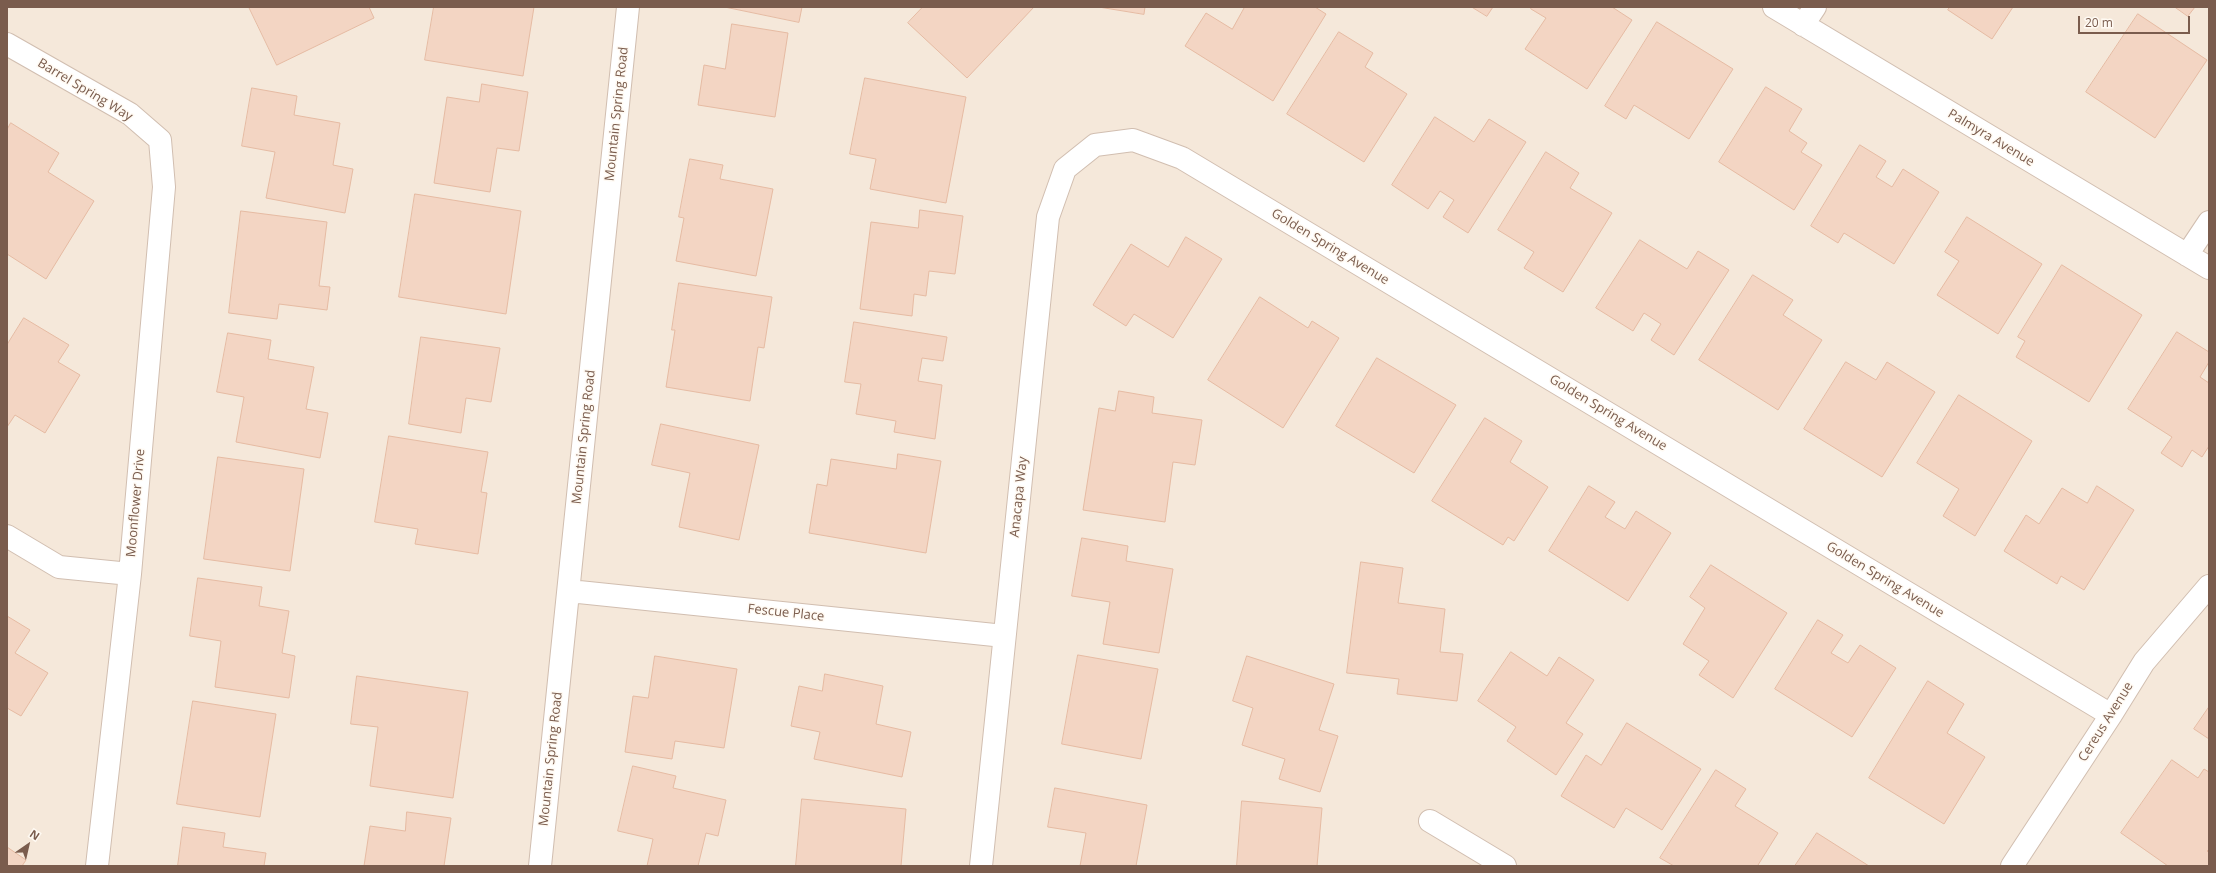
<!DOCTYPE html>
<style>
body{margin:0}
#map{position:relative;width:2216px;height:873px;overflow:hidden;background:#fdf6ec;font-family:"Open Sans",sans-serif}
canvas{display:block}
.frame{position:absolute;inset:0;border:8px solid #7a5c4d;pointer-events:none}
.north{position:absolute;left:8px;top:825px;width:40px;height:40px;-webkit-text-stroke:3px #fffaf3;paint-order:stroke;rotate:34deg;font-size:11px;font-weight:700;line-height:16px;text-align:center;color:#7a5c4d}
.north::after{content:'';display:block;margin:auto;width:14px;height:18px;background:#7a5c4d;clip-path:polygon(50% 0,100% 100%,50% 72%,0 100%)}
.scale{position:absolute;left:2078px;top:16px;width:112px;height:18px;box-sizing:border-box;border:2px solid #7a5c4d;border-top:0;padding-left:5px;font-size:12px;line-height:14px;white-space:nowrap;color:#7a5c4d;-webkit-text-stroke:3px #fffaf3;paint-order:stroke}
</style>
<div id="map">
<canvas width="2216" height="873"></canvas>
<div class="frame"></div>
<div class="north">N</div>
<div class="scale">20 m</div>
</div>
<script>
const ctx = document.querySelector('canvas').getContext('2d');
ctx.lineJoin = 'round';
function fill(path, color) { ctx.fillStyle = color; ctx.fill(path, 'evenodd'); }
function trace(path, color, width, dash) { ctx.strokeStyle = color; ctx.lineWidth = width; ctx.lineCap = dash ? 'butt' : 'round'; ctx.setLineDash(dash || []); ctx.stroke(path); }
function drawText(font, color, halo, rows, align = 'center') {
  ctx.font = font + ' "Open Sans",sans-serif'; ctx.lineWidth = 3; ctx.setLineDash([]); ctx.textBaseline = 'middle'; ctx.strokeStyle = halo; ctx.fillStyle = color; for (const [text, x, y, turn = 0] of rows) {
    ctx.save(); ctx.translate(x, y); ctx.rotate((+turn || 0) * Math.PI / 180); ctx.textAlign = isNaN(turn) ? turn : align; if (halo) ctx.strokeText(text, 0, 0); ctx.fillText(text, 0, 0); ctx.restore();
  }
}
fill(new Path2D(`
 M7 7H2209V866H7Z`), '#f5e8da');
const building = new Path2D(`
 M249 7H369L374 18 277 65Z
 M434 7H534L523 76 425 60Z
 M725 7H802L799 22Z
 M923 7H1034L967 78 908 23Z
 M1099 7H1145L1144 14Z
 M1245 7H1315L1326 14 1273 101 1185 46 1206 13 1232 29Z
 M1472 7H1493L1487 16Z
 M1532 7H1612L1632 20 1587 89 1525 49 1546 18 1531 9Z
 M1950 7H2013L1992 39 1948 10Z
 M2175 7H2195L2188 16Z
 M2138 14 2207 60 2155 138 2086 92Z
 M1657 22 1733 69 1689 139 1634 105 1626 119 1605 106Z
 M732 24 788 33 775 117 698 105 704 65 725 69Z
 M1339 32 1373 53 1365 67 1407 94 1364 162 1287 114Z
 M865 78 966 97 946 203 870 189 876 159 850 154Z
 M482 84 528 92 519 151 497 148 490 192 434 183 447 97 479 102Z
 M1766 87 1802 109 1789 131 1807 143 1801 152 1822 165 1794 210 1719 162Z
 M252 88 297 96 294 115 340 123 333 165 353 169 345 213 266 198 275 152 242 146Z
 M1435 117 1474 142 1489 119 1526 142 1468 233 1443 217 1454 200 1440 191 1428 209 1392 185Z
 M11 123 59 153 48 172 94 201 46 279 7 254V130Z
 M1860 145 1886 161 1876 177 1892 187 1903 169 1939 192 1894 264 1844 233 1838 243 1811 226Z
 M1546 152 1579 173 1570 188 1612 213 1563 292 1524 268 1534 252 1498 230Z
 M690 159 723 165 720 179 773 189 756 276 676 261 684 218 679 217Z
 M415 194 521 211 506 314 399 297Z
 M920 210 963 216 955 274 929 271 926 296 914 294 912 316 860 309 871 222 918 228Z
 M241 211 327 222 319 286 330 287 327 310 279 304 277 319 229 313Z
 M1967 217 2042 264 1998 334 1937 295 1959 261 1945 252Z
 M1186 237 1222 259 1173 338 1134 314 1126 326 1093 305 1131 244 1168 267Z
 M1640 240 1687 269 1698 251 1729 270 1674 355 1651 340 1661 324 1644 313 1633 331 1596 308Z
 M2062 265 2142 315 2089 402 2016 357 2025 341 2018 337Z
 M1753 275 1793 300 1783 315 1822 340 1778 410 1699 360Z
 M679 283 772 297 764 348 758 347 750 401 666 387 675 330H672Z
 M1260 297 1308 328 1312 321 1339 338 1283 428 1208 380Z
 M24 318 69 345 58 362 80 375 45 433 15 415 7 427V345Z
 M854 322 947 337 943 361 922 358 918 381 942 385 935 439 894 432 896 421 856 414 861 384 845 382Z
 M2177 332 2209 352V362L2200 377 2209 383V446L2202 457 2192 450 2182 467 2161 453 2172 437 2128 409Z
 M228 333 271 340 268 359 314 367 306 409 328 413 320 458 236 442 244 397 217 392Z
 M421 337 500 348 491 402 466 398 461 433 409 424Z
 M1377 358 1456 405 1414 473 1336 426Z
 M1846 362 1876 380 1887 362 1935 392 1882 477 1804 429Z
 M1119 391 1154 397 1152 413 1202 420 1195 465 1173 462 1165 522 1083 510 1099 408 1115 411Z
 M1959 395 2032 441 1975 536 1943 516 1959 489 1917 463Z
 M1485 418 1522 441 1510 462 1548 487 1514 541 1508 537 1503 545 1432 501Z
 M661 424 759 445 739 540 679 527 690 473 652 465Z
 M389 436 488 452 481 492 487 493 478 554 415 544 418 529 375 522Z
 M898 454 941 461 926 553 809 533 817 484 827 486 831 459 896 469Z
 M218 457 304 469 290 571 204 559Z
 M1589 486 1615 502 1605 517 1625 529 1636 511 1671 533 1628 601 1549 551Z
 M2097 486 2134 510 2084 590 2061 576 2057 584 2004 551 2026 515 2039 524 2062 488 2087 503Z
 M1082 538 1128 546 1126 561 1173 569 1159 653 1103 644 1110 602 1072 596Z
 M1361 562 1403 568 1398 603 1445 609 1440 652 1463 654 1457 701 1397 694 1399 679 1347 673Z
 M1711 565 1787 613 1733 698 1699 675 1709 661 1683 644 1705 608 1690 597Z
 M198 578 262 587 259 606 289 611 282 653 295 656 289 698 215 687 221 641 190 636Z
 M7 616 30 630 15 653 48 673 21 716 7 708Z
 M1818 620 1843 635 1831 653 1848 663 1860 645 1896 668 1852 737 1775 689Z
 M1511 652 1547 676 1559 657 1594 680 1566 723 1583 734 1556 775 1507 741 1516 727 1478 701Z
 M1078 655 1158 669 1141 759 1062 744Z
 M655 656 737 669 724 748 675 741 672 759 625 752 633 696 648 698Z
 M1247 656 1334 684 1319 730 1338 736 1320 792 1279 779 1285 759 1242 745 1253 708 1233 701Z
 M825 674 883 686 876 724 911 732 902 777 814 759 820 732 791 726 799 686 822 691Z
 M357 676 468 692 453 798 370 786 378 727 351 724Z
 M1928 681 1964 704 1947 733 1985 757 1944 824 1869 778Z
 M193 701 276 714 260 817 177 804Z
 M2209 707V739L2194 729Z
 M1627 723 1701 769 1662 830 1626 808 1614 828 1561 796 1586 755 1601 765Z
 M2172 760 2198 778 2204 769 2209 772V849L2207 851 2209 853V866H2168L2121 833Z
 M633 766 676 776 673 788 726 800 718 836 706 833 698 866H647L653 839 618 831Z
 M1716 770 1746 789 1735 806 1778 833 1758 865 1760 866H1674L1660 858Z
 M1055 788 1147 805 1136 866H1080L1086 833 1048 827Z
 M802 799 906 809 901 866H796Z
 M1242 801 1322 808 1317 866H1237Z
 M407 812 451 818 444 866H364L370 826 405 831Z
 M183 827 225 833 223 847 266 853 264 866H178Z
 M1817 833 1869 866H1795Z
 M7 847 26 860 22 866H7Z`);
fill(building, '#f3d5c3');
trace(building, '#e6bba3', 1);
const minor = new Path2D(`
 M1774 7 2209 268
 M1803 25 1815 7
 M7 44 130 114 160 140 164 187 130 574 97 866
 M2187 255 2209 222
 M7 536 59 567 130 574
 M569 591 1004 636
 M1430 821 1505 866
 M540 866 628 7
 M981 866 1048 217 1065 169 1095 145 1133 140 1182 158 2111 715
 M2012 866 2111 715 2144 662 2209 586`);
trace(minor, '#d1beb0', 24);
trace(minor, '#fff', 22);
drawText('13px', '#7a5c4d', '#fffaf3', [
 ["Barrel Spring Way",85,90,31],
 ["Mountain Spring Road",617,114,-84],
 ["Palmyra Avenue",1991,138,31],
 ["Golden Spring Avenue",1330,247,31],
 ["Golden Spring Avenue",1608,413,31],
 ["Mountain Spring Road",584,437,-84],
 ["Anacapa Way",1019,497,-84],
 ["Moonflower Drive",136,503,-85],
 ["Golden Spring Avenue",1885,580,31],
 ["Fescue Place",786,613,6],
 ["Cereus Avenue",2106,722,-58],
 ["Mountain Spring Road",551,759,-84]
]);
</script>
